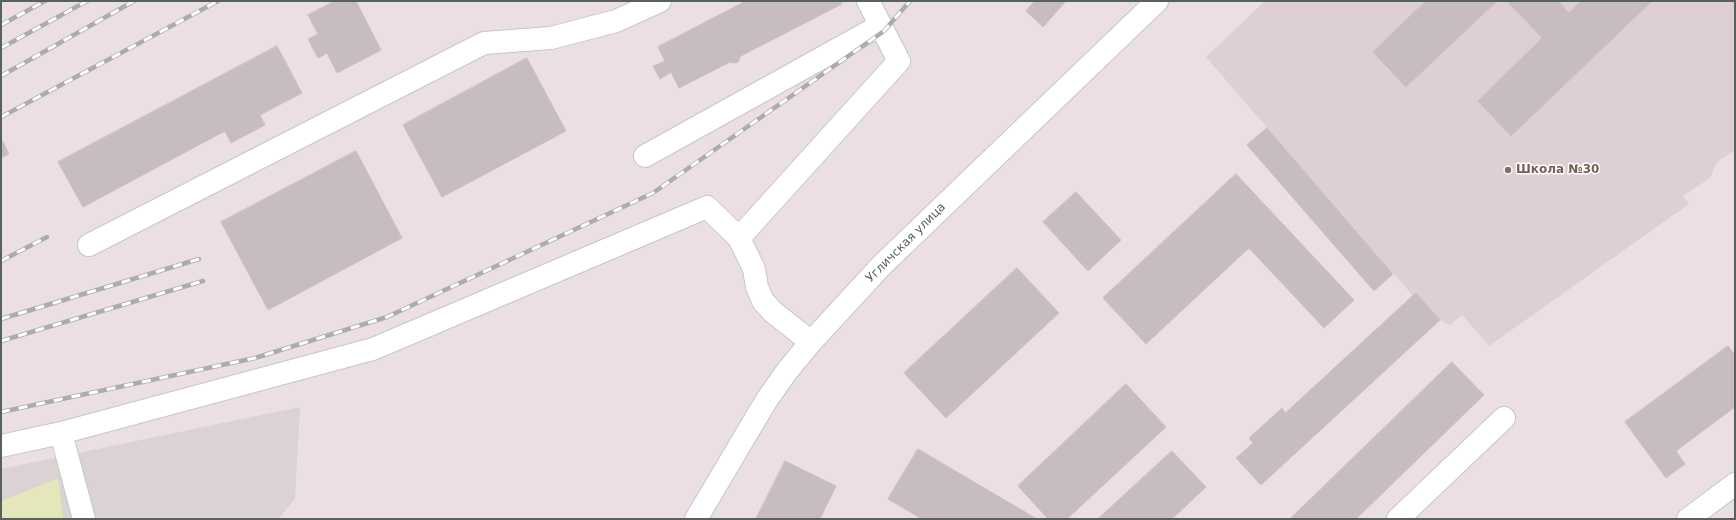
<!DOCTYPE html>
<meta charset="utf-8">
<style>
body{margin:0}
#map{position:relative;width:1736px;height:520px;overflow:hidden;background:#ecdfe1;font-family:"DejaVu Sans",sans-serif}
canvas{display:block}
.frame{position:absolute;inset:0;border:2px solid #58615d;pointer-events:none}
</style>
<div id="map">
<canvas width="1736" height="520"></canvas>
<div class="frame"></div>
</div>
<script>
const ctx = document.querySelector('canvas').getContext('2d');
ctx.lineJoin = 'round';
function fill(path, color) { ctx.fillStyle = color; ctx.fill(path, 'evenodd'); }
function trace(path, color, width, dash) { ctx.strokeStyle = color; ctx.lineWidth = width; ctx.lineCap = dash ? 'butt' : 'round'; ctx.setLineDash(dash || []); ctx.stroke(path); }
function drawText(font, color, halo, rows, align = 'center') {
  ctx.font = font + ' "DejaVu Sans",sans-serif'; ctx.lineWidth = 3; ctx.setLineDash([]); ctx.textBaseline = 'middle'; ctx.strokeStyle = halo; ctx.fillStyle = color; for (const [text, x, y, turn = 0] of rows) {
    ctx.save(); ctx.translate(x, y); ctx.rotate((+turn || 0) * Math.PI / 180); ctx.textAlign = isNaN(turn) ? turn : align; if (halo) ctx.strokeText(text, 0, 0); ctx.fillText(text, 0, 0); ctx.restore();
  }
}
fill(new Path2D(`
 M300 407 295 499 278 519H1V469Z`), '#dad2d3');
fill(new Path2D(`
 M1265 1H1735V150L1717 162 1710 178 1683 196 1689 204 1489 346 1462 315 1450 325 1440 320 1416 293 1413 296 1206 57Z`), '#ded0d2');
fill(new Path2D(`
 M58 478 63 519H1V501Z`), '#e5e6b9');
const building = new Path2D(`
 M335 1H356L381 50 337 73 327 53 318 58 308 39 318 34 308 15Z
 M746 1H840L842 4 741 56 738 62 735 63 730 62 679 88 671 72 660 79 653 66 665 61 658 47Z
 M1035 1H1066L1043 27 1026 11Z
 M1426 1H1497L1406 87 1373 52Z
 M1507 1H1558L1569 13 1581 1H1652L1511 136 1478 101 1542 38Z
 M277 46 302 93 260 115 265 125 231 143 225 131 83 207 58 162Z
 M527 58 566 131 442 197 403 125Z
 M1267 128 1393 274 1374 291 1247 145Z
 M1 138 9 154 1 158Z
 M356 151 402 238 268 310 221 222Z
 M1236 174 1354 300 1324 328 1249 248 1146 344 1103 298Z
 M1076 192 1121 240 1088 271 1043 222Z
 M1017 268 1059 313 946 418 904 373Z
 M1416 293 1440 320 1261 485 1236 458 1253 443 1249 438 1282 408 1285 413Z
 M1728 346 1735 355V407L1676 451 1685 464 1666 478 1625 422Z
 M1452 362 1484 395 1356 519H1290Z
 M1126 384 1166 427 1067 519H1048L1018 486Z
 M918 449 1037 519H922L888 499Z
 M1172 451 1206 487 1172 519H1098Z
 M785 461 836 486 820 519H756Z`);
fill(building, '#c7bcbf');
trace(building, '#d1bdc3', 1);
const minor = new Path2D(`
 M645 156 881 25
 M739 238 899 61 868 1
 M89 245 484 43 551 38 616 21 660 1
 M61 433 84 519
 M1 446 61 433 373 349 707 207 739 238 754 269 757 287 763 301 773 312 811 342
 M696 519 766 401 787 371 811 342 882 265 1157 1
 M1398 519 1504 418
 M1688 519 1735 484`);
trace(minor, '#c1c9c6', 24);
trace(minor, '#fff', 22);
const rail = new Path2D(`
 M1 25 45 1
 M1 48 87 1
 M1 76 134 1
 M1 117 218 1
 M1 261 47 237
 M1 319 199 259
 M1 341 203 281
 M1 412 255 358 387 317 653 193 884 31 910 1`);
trace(rail, '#abadac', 4.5);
trace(rail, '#fff', 3, [9]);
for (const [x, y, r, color] of [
 [1508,170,4,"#8d6e63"]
]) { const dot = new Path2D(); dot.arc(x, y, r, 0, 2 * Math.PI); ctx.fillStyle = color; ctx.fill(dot); trace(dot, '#fff', 1.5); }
drawText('bold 12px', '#785e54', '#fff', [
 ["Школа №30",1516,170]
], 'left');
drawText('12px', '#58615d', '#fff', [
 ["Угличская улица",906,243,-45]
]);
</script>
